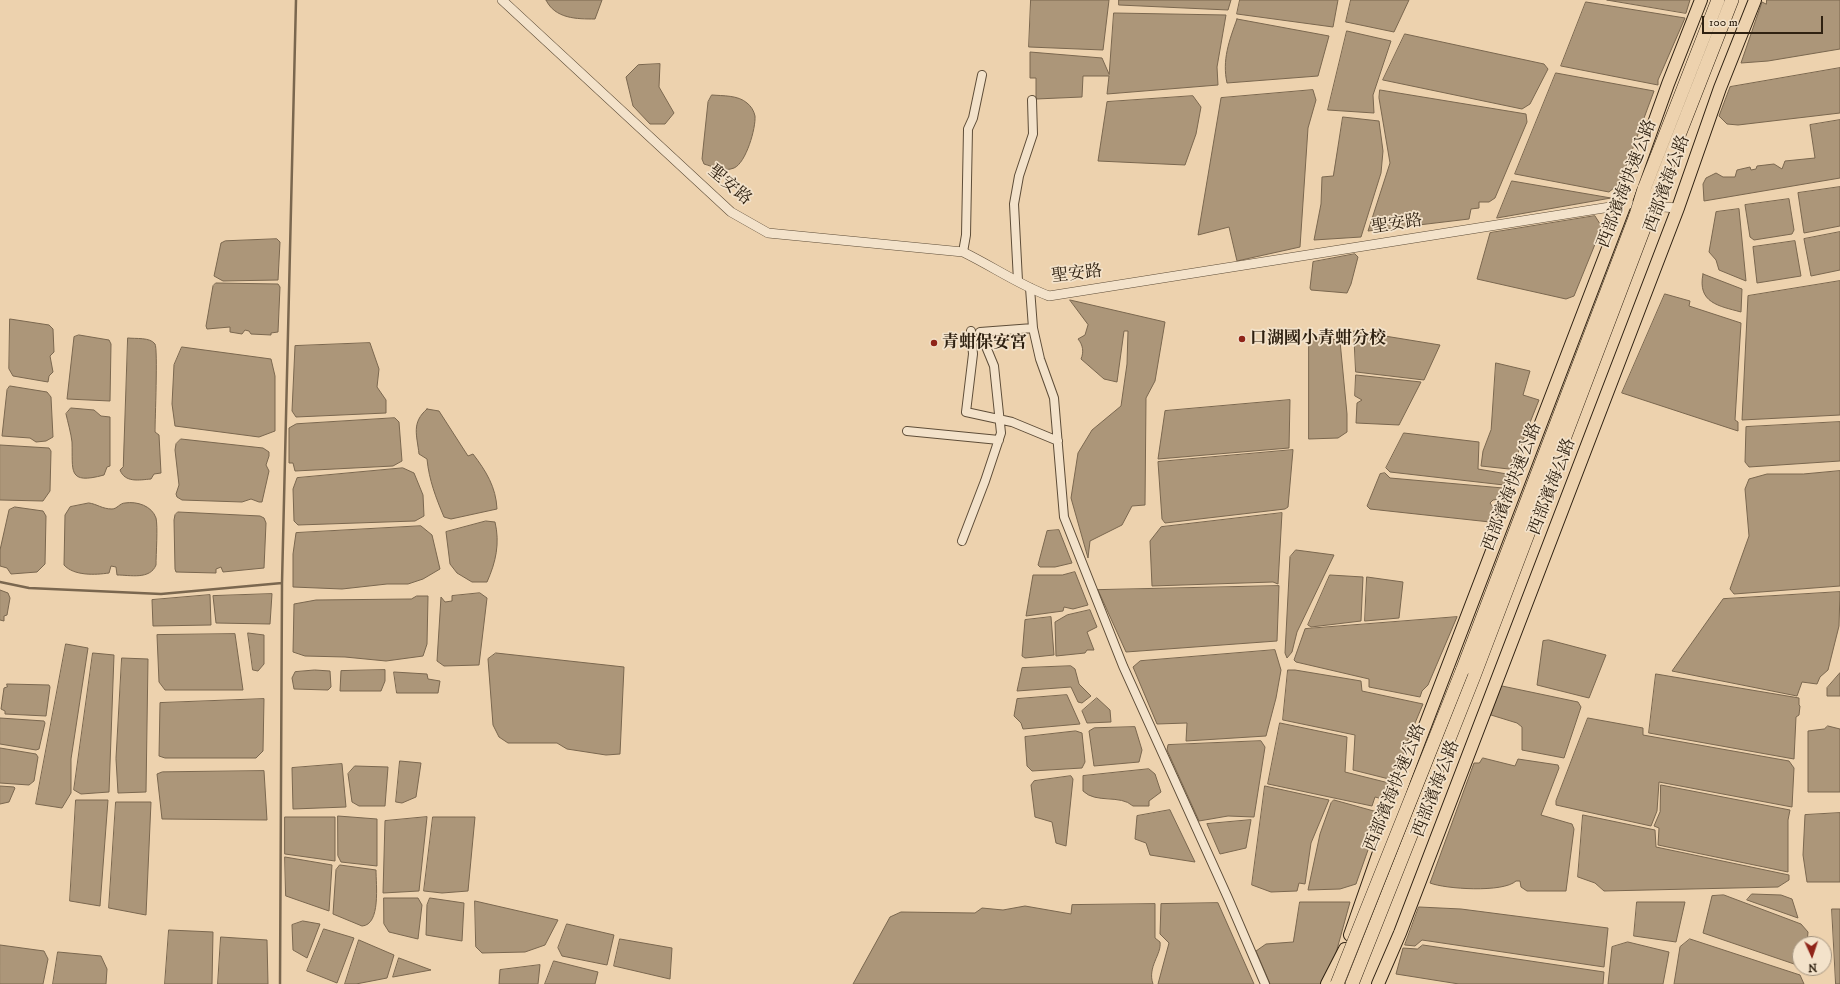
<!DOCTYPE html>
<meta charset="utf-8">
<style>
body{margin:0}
#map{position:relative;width:1840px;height:984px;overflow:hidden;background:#edd2ae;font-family:"IM FELL DW Pica",serif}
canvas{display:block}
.north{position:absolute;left:1792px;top:936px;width:40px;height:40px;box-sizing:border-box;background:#f3e2ca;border:1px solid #a59580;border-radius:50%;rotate:177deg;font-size:11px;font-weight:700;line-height:16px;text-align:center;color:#2f2111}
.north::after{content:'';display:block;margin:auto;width:14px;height:18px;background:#8f2418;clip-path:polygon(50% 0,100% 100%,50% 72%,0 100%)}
.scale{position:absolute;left:1702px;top:16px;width:121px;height:18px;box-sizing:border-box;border:2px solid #2f2111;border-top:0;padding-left:5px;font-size:12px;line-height:14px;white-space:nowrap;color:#2f2111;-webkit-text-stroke:3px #f3e2ca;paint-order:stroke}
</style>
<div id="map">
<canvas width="1840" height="984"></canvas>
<div class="north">N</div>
<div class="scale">100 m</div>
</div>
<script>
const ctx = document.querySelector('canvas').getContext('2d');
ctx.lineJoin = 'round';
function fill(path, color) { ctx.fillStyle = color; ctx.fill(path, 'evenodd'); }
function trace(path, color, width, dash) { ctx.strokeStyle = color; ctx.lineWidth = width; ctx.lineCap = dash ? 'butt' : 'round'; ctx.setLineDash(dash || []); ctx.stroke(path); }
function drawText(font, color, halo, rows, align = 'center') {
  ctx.font = font + ' "IM FELL DW Pica","Noto Serif TC",serif'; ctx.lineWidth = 3.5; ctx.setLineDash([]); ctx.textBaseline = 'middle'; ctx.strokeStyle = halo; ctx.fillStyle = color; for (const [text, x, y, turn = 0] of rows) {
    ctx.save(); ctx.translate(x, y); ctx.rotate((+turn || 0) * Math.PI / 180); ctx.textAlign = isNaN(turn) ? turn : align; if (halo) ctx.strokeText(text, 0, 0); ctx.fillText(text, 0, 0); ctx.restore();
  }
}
const water = new Path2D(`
 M546 0H602L595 19C577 19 555 19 546 0Z
 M1031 0H1109L1103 50 1029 47Z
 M1119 0H1231L1228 10 1119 5Z
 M1240 0H1338L1333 27 1237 14Z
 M1351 0H1409L1394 32 1346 22Z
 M1607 0H1690L1686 13Z
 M1767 0H1840V49L1768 61 1741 63 1762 2 1766 4Z
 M1586 2 1685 18 1658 80V85L1561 66Z
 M1114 13 1226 15 1217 67 1218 85 1107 94 1109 76H1083L1082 97 1036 99V78H1030V52L1102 58 1109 74Z
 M1237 19 1329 36 1318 76 1227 83C1222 60 1229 41 1237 19Z
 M1347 31 1391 41 1373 95 1374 113 1328 110Z
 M1405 34 1544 64 1548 69 1530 104 1522 109 1383 80Z
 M660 64 659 87 674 113 665 124H650L633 106 626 77 638 65Z
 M1840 68V113L1738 125 1727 124 1719 116 1730 87Z
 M1556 73 1654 91 1620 183 1609 192 1515 174Z
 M1313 90 1316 100 1308 128 1300 247 1237 261 1229 227 1198 235 1221 98Z
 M1380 90 1526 114 1527 122 1495 198 1489 202H1479V208L1471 209 1469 219 1368 231 1390 163 1379 98Z
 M712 95C723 96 738 95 747 103 751 106 754 111 755 116 756 128 746 163 734 168 724 172 714 167 704 164L702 159 708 102Z
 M1193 96 1201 107 1196 134 1185 165 1098 161 1107 102Z
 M1343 117 1379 121 1383 151 1381 173 1361 237 1314 240 1321 204 1322 177 1333 176Z
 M1840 120V178L1704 201 1703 184 1706 178 1716 173 1723 177H1735L1737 170 1750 167 1751 170 1756 169 1757 166 1774 164 1782 169 1785 161 1815 158 1810 125Z
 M1512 181 1611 198 1497 218Z
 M1840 187V226L1804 233 1798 193Z
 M1789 199 1794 230 1792 234 1754 240 1750 237 1745 205Z
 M1739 209 1746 281 1719 270 1716 260 1709 252 1716 212Z
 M1595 216 1602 227 1574 296 1566 299 1477 279 1490 233Z
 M1840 232V270L1811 276 1804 239Z
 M277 239 280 242 278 280 223 281 214 276 221 243 225 241Z
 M1795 241 1801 276 1757 283 1753 247Z
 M1355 254 1358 257 1351 284 1347 293 1311 290 1310 288 1313 262Z
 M1703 274 1742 289 1741 312C1719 306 1697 303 1703 274Z
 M1840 281V415L1742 420 1748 296Z
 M216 283 278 284 280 287 278 332 271 333V335L251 334 249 331 245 330 242 334 230 332V327L207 329 206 326 213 286Z
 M1665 294 1690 301 1689 306 1741 323 1735 420 1738 422V431L1622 393Z
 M1070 300 1165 322 1155 381 1146 398 1145 505 1132 506 1122 525 1090 541 1088 558 1071 498 1078 453 1092 430 1121 406 1127 364 1128 331H1124L1117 382 1104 379 1081 359C1084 352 1083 345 1078 339L1085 335 1088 325Z
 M10 319 49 325 53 329 54 352 50 356 53 372 49 376 48 382 13 376 9 369Z
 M1354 331 1440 345 1424 380 1356 372Z
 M1309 333 1340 341 1347 414V432L1338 438 1309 439Z
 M79 335 109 340 111 344 110 401 67 399 74 337Z
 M128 338C136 339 150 337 155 344 158 349 155 420 155 432L159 435 161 473 154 474 151 479C139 480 125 483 120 470L123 467Z
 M370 343 379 369 377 387 386 400V413L296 417 292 411 295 346Z
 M182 347 271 359 275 376V431L259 437 175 426 172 404 174 365Z
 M1496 363 1530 371 1523 395 1539 400 1511 470 1509 469 1481 466 1483 451 1491 430Z
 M1356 375 1421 382 1399 425 1356 423 1357 403 1362 400 1355 396Z
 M10 386 47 392 51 397 53 437 46 441 36 442 30 438 2 436 7 390Z
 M1290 400 1289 448 1158 459 1165 411Z
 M71 408 94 410 101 416 110 417V466L107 467 104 475C67 485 73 471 72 442 71 433 68 423 66 414Z
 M427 409 439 411 468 456 473 454C486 471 496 487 497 509L451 519 444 517C436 498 429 480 427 459L419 454C417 435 411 423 427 409Z
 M395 418 399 422 402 461 393 466 295 471 293 463H289V428L296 424Z
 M1840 422V461L1749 467 1745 462 1746 427Z
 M1404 433 1479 442 1478 469 1507 474 1504 485 1390 472 1386 468Z
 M181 439 263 448 269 452V456L266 465 269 471 262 502H259L251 499 242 502 182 500 177 497 176 494 179 485 175 450 176 444Z
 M0 445 49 448 51 451 50 491 43 501 0 500Z
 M1293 450 1288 507 1285 509 1165 523 1162 519 1158 462Z
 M403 468 414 473 423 495 424 516 415 521 298 525 294 521 293 489 297 478Z
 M1840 471V586L1734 594 1730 589 1749 536 1745 489 1749 479 1767 474H1803Z
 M1385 473 1390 478 1503 488 1500 499 1493 500 1490 503 1495 510 1490 522 1370 509 1367 506 1380 474Z
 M89 503C97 504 102 509 112 509 117 509 120 503 125 503 137 501 152 506 156 518 158 526 156 555 156 565 150 580 130 575 117 575L116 567 111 566 109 573C95 575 74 576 64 565L65 515 70 507Z
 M15 507 43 511 46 516 45 564 37 572 11 574 7 568 0 566V550L9 510Z
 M178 512 260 516 264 518 266 523 264 568 223 572 221 567 216 569V573L176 572 175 569 174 520 175 515Z
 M1282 513 1278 584 1273 582 1152 586 1150 541 1161 527Z
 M486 521 495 522C500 543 496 562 487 582H472L457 573 450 564 446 532Z
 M421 526 432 535 440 569 423 579 408 584H387L342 589 293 587V554L296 533Z
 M1059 530 1072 563 1055 567H1040L1038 565 1047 531Z
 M1296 550 1334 555 1297 632 1292 652 1287 658 1285 653 1290 557Z
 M1075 572 1088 605 1073 609 1064 607 1063 611 1026 616 1033 575H1062Z
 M1330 575 1363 577 1361 621 1311 627 1308 625Z
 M1367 577 1403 582 1399 618 1365 621Z
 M1279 586 1277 641 1126 652 1098 590Z
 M0 590 8 593 10 598 7 615 4 616V621L0 620Z
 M1840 592 1839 626 1828 670 1820 677 1817 684 1802 682 1797 696 1672 671 1723 599Z
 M480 593 487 598 479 665 444 666 437 661 441 597 445 602 452 601V596Z
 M272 594 270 624 216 623 213 596Z
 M210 595 211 625 153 626 152 600Z
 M417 596H428L427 644 423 656 386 661 345 657 305 656 293 652 294 604 316 600 411 599Z
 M1090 610 1097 627 1087 632 1094 650H1087L1085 653 1056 656 1055 622 1067 615Z
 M1051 617 1054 655 1025 658 1022 656 1025 620Z
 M1457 617 1428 685 1422 691 1420 697 1369 687V679L1296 662 1294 660 1305 629Z
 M248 633 264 635V664L258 671 253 670Z
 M235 634 243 690H165L159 682 157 635Z
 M1549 640 1606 655 1589 698 1537 685 1543 641Z
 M66 644 88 648 71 759V793L62 808 36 804Z
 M1275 650 1281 670 1276 698 1266 736 1186 741 1187 723 1157 724 1133 667 1140 661Z
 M93 653 114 655 109 792 81 794 74 790Z
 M496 653 624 667 620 754 606 755 567 749 557 743H508L499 737 493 725 488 659Z
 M122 658 148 659 146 792 118 793 116 759Z
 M1071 666 1075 669 1079 684 1091 696 1082 703 1078 702 1071 687 1017 691 1022 668Z
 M315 670 330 671 331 687 328 690 294 689 292 678 295 672Z
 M385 670V681L381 691H340L341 671Z
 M1288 670H1295L1361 681 1362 691 1423 704 1405 747 1402 763 1393 780 1353 770 1355 735 1283 720Z
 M394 672 427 674 428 679 440 681 438 693H397Z
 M1840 673V696H1827V688Z
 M1656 674 1799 698V705L1800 706 1799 715 1796 717 1794 759 1649 733Z
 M7 684 49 685 50 687 46 716 5 714V711L1 709 4 688 7 687Z
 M1502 686 1578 702 1581 707 1564 758 1522 750V727L1517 723 1491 715Z
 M1067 695 1080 724 1023 729 1021 723 1014 716 1017 699Z
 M1097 698 1110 710 1111 722 1087 723 1082 711Z
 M264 699 263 751 256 758H165L159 756 160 703Z
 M0 718 44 721 45 723 39 749 36 750 0 744Z
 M1588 718 1643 728V735L1789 761 1794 768 1792 807 1659 782 1657 811 1651 826 1556 805V801Z
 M1280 723 1347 737 1345 772 1393 784 1387 800 1375 797 1372 806 1268 784Z
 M1828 726 1840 729V792H1808V731L1824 729Z
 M1135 727 1142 750 1139 762 1094 766 1089 731 1094 728Z
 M1076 731 1082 733 1085 762 1082 768 1032 771 1027 766 1025 737Z
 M1261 741 1265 747 1254 817 1228 816 1199 821 1167 750 1168 745Z
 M0 748 36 754 38 757 34 781 29 785 0 783Z
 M1483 758 1515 766 1518 759 1558 765 1559 768 1541 815 1572 824 1574 829 1566 891H1527L1521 887 1520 881H1516C1503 893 1445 889 1430 883L1474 763H1479Z
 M400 761 421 763 416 797 402 803 396 802Z
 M342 764 346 807 293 809 292 768Z
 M355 766 388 767 385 806H359L352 802 348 774Z
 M1149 769 1155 774 1161 792 1149 801V806H1133C1120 794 1096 804 1083 791V776Z
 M264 771 267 820 162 819 157 774 162 772Z
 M1071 776 1073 779 1066 846 1056 843 1052 822 1035 817 1031 785 1034 781Z
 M1661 785 1790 810 1788 820V872L1658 845 1659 828 1654 826 1660 812Z
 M0 786 14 787 15 788 9 802 0 804Z
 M1265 786 1329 800 1311 843 1305 884 1299 883 1297 891 1271 892 1252 885Z
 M76 800H108L100 906 70 901Z
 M1334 800 1381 813 1356 884 1340 889 1308 890 1320 834 1331 803Z
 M116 802H151L146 915 109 908Z
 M1170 810 1195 862 1150 855 1146 843 1135 839 1137 816Z
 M1840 813V882H1807L1803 855 1805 815Z
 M1583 815 1655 830 1656 847 1789 875V880L1778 887 1604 891 1595 883 1578 877Z
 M338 816 377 819V866L341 862 338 856Z
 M285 817H335V861L285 854Z
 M427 817 419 891 383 893 385 821Z
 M433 817H475L468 891 442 893 424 891Z
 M1251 820 1246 848 1220 854 1207 824Z
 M285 857 332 865 329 911 286 896Z
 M340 865 376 870C376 884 381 925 362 926L333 914 336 870Z
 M1752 894 1781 895 1792 899 1798 918 1747 900Z
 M1724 895 1801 924 1808 932 1807 944H1800V966L1703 933 1712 896Z
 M384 898H418L422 905 418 939 389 932 384 924Z
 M430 898 464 903 462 941 426 935 427 905Z
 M475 901 558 920 545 945 525 952 482 953 476 947Z
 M1300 902H1350L1336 953 1323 984H1270L1256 951 1266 944 1293 942Z
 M1637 902H1685L1676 942 1634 936Z
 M1218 903 1254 984H1158L1169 943 1160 934 1161 904Z
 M1155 904V938L1160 942C1162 954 1147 967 1153 984H853L890 917 901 912 975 913 982 908 1003 910 1025 906 1071 914 1072 905Z
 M1419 907 1461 909 1608 928 1604 967 1422 940 1415 946 1405 945Z
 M1832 909H1840V984H1836Z
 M303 921 320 924 307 958 293 950 292 925Z
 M567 924 614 935 607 965 562 956 558 948Z
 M324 929 354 938 337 983 307 971Z
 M169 930 213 932 212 984H165Z
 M221 937 267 940 268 984H218Z
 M620 939 672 948 670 979 614 966Z
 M1690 939 1800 975 1804 984H1674L1680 947Z
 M359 940 394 955 387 978 356 984H345Z
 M1628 942 1669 952 1663 984H1608L1612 947Z
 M0 945 44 951 48 959 43 984H0Z
 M1423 945 1604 972 1603 984H1459L1396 974 1403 948 1417 949Z
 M58 952 101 956 107 969 106 984H53Z
 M399 958 431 970 393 977Z
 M554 961 598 972 595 984H545Z
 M540 965 538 984H499L500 970Z`);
fill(water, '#ac9679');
trace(water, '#7a674f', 1);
trace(new Path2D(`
 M0 582 29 588 161 594 282 583
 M280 984 282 583 296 0`), '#7a674f', 2.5);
const minor = new Path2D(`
 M963 252 966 235 968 129 973 118 982 75
 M1018 281 1014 204 1019 176 1033 134 1032 100
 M1030 288 1033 328 1040 359 1054 398 1064 517 1123 666 1228 898 1265 984
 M971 331 973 354 966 412 1012 422 1058 441
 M907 431 999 440
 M962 541 985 481 1001 433 994 366 980 332 1033 328`);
const tertiary = new Path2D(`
 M502 0 731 212 768 233 963 252C992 266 1019 285 1049 296L1629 204
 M1648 206 1678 208`);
const primary = new Path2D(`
 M1350 935 1405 778 1625 204 1668 84 1701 0
 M1327 984 1345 949
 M1378 984 1400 933 1678 208 1720 88 1755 0`);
const trunk = new Path2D(`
 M1644 189 1718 0
 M1656 194 1732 0
 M1462 671 1636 215
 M1352 984 1474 676 1648 218`);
trace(minor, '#5e4d38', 10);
trace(tertiary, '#5e4d38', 10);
trace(primary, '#2f2111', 14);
trace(trunk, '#2f2111', 14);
trace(minor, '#f3e2ca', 8);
trace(tertiary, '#f3e2ca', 9);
trace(primary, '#edd2ae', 12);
trace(trunk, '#edd2ae', 13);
const trunkBridge = new Path2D(`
 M1636 215 1644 189
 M1648 218 1656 194
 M1337 984 1462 671`);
trace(trunkBridge, '#2f2111', 14, []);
trace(trunkBridge, '#edd2ae', 13);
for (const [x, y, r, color] of [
 [1242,339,4,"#8f2418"],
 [934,343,4,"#8f2418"]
]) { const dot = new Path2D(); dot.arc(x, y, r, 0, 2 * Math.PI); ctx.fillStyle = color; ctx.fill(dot); trace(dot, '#f3e2ca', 1.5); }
drawText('17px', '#2f2111', '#f3e2ca', [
 ["西部濱海快速公路",1628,184,-69],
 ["西部濱海公路",1668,184,-70],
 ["聖安路",729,186,40],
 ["聖安路",1397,225,-9],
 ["聖安路",1077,275,-7],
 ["西部濱海快速公路",1513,487,-69],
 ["西部濱海公路",1553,487,-69],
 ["西部濱海快速公路",1396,788,-68],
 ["西部濱海公路",1437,789,-69]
]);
drawText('bold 17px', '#2f2111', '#f3e2ca', [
 ["口湖國小青蚶分校",1250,339],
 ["青蚶保安宮",942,343]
], 'left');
</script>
